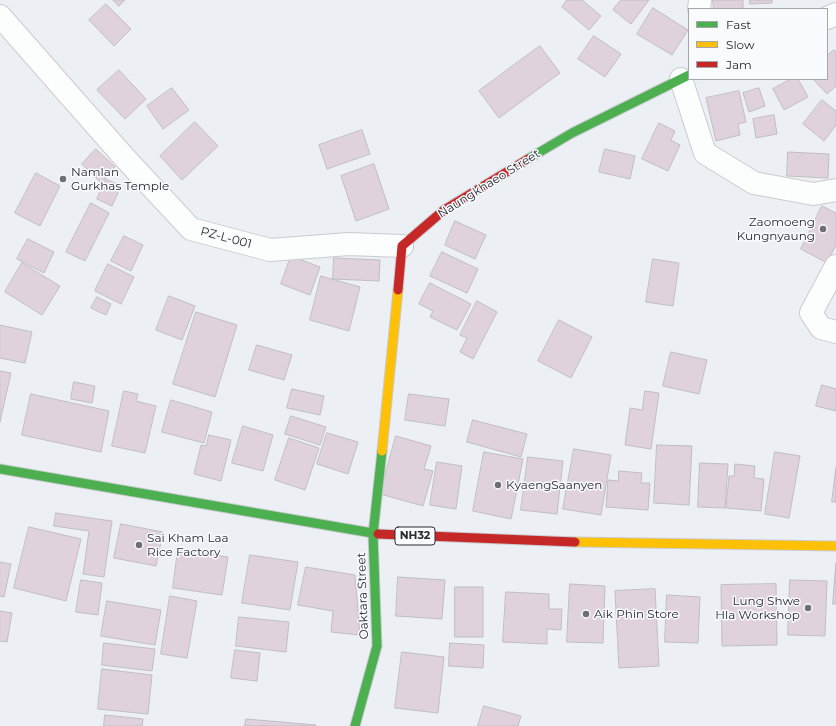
<!DOCTYPE html>
<style>
body{margin:0}
#map{position:relative;width:836px;height:726px;overflow:hidden;background:#eceff4;font-family:Montserrat,sans-serif}
canvas{display:block}
.legend{position:absolute;left:688px;top:8px;width:140px;height:72px;box-sizing:border-box;background:#f9fbff;border:1px solid #a5a7ab;margin:0;padding:5px 7px;list-style:none;font-size:12px;color:#282a2e}
.legend li{display:flex;align-items:center;gap:8px;height:20px}
.legend b{width:20px;border:1px solid #a5a7ab}
</style>
<div id="map">
<canvas width="836" height="726"></canvas>
<ul class="legend">
<li><b style="height:5px;background:#4caf50"></b>Fast</li>
<li><b style="height:5px;background:#ffc107"></b>Slow</li>
<li><b style="height:5px;background:#c62828"></b>Jam</li>
</ul>
</div>
<script>
const ctx = document.querySelector('canvas').getContext('2d');
ctx.lineJoin = 'round';
function fill(path, color) { ctx.fillStyle = color; ctx.fill(path, 'evenodd'); }
function trace(path, color, width, dash) { ctx.strokeStyle = color; ctx.lineWidth = width; ctx.lineCap = dash ? 'butt' : 'round'; ctx.setLineDash(dash || []); ctx.stroke(path); }
function drawText(font, color, halo, rows, align = 'center') {
  ctx.font = font + ' Montserrat,sans-serif'; ctx.lineWidth = 3; ctx.setLineDash([]); ctx.textBaseline = 'middle'; ctx.strokeStyle = halo; ctx.fillStyle = color; for (const [text, x, y, turn = 0] of rows) {
    ctx.save(); ctx.translate(x, y); ctx.rotate((+turn || 0) * Math.PI / 180); ctx.textAlign = isNaN(turn) ? turn : align; if (halo) ctx.strokeText(text, 0, 0); ctx.fillText(text, 0, 0); ctx.restore();
  }
}
const building = new Path2D(`
 M113 0H125L119 6Z
 M567 0H582L601 16 589 30 562 7Z
 M621 0H649L631 24 613 10Z
 M713 0H743V9H714Z
 M750 0H772V3L750 4Z
 M106 4 131 29 114 46 89 20Z
 M653 8 688 30 672 55 637 34Z
 M594 36 621 54 605 77 578 59Z
 M540 46 560 73 499 118 479 91Z
 M834 50 836 52V86L827 94 813 79H827V56Z
 M119 70 146 99 125 119 97 90Z
 M791 79H798L808 97 784 110 773 89Z
 M172 88 189 110 163 129 147 106Z
 M759 88 765 106 749 112 743 93Z
 M739 91 746 122 738 124 740 135 716 141 706 98Z
 M822 100 836 111V125L824 141 803 124Z
 M774 115 777 134 756 138 753 119Z
 M195 122 218 146 182 180 160 156Z
 M659 123 675 131 671 140 680 145 668 171 642 159Z
 M362 130 370 154 327 169 319 145Z
 M96 149 115 167 101 183 82 164Z
 M605 149 635 156 630 179 599 172Z
 M788 152 829 154 828 178 787 176Z
 M374 164 389 209 356 221 341 176Z
 M36 173 60 186 40 226 15 213Z
 M106 179 121 186 112 206 97 199Z
 M91 203 109 213 85 261 66 252Z
 M822 206 836 213V245L827 263 801 249Z
 M455 221 486 235 475 259 445 245Z
 M124 236 143 245 131 271 111 261Z
 M28 239 54 252 44 273 17 259Z
 M442 252 478 269 467 293 430 276Z
 M291 256 320 267 310 295 281 284Z
 M334 258 380 260 379 281 333 279Z
 M653 259 679 263 673 306 646 302Z
 M22 263 60 286 42 315 5 292Z
 M108 264 134 277 121 304 95 291Z
 M321 276 360 287 349 331 310 320Z
 M430 283 471 304 457 330 430 317 433 311 419 304Z
 M169 296 195 306 182 340 156 330Z
 M97 297 111 304 106 315 91 308Z
 M477 301 497 312 473 359 460 352 467 338 460 335Z
 M196 312 237 325 215 397 173 384Z
 M559 320 592 337 571 378 538 361Z
 M0 325 32 332 25 363 0 358Z
 M257 345 292 355 284 380 249 370Z
 M671 352 707 360 699 394 663 386Z
 M0 371 11 373 0 422Z
 M74 382 95 386 92 403 71 399Z
 M822 385 836 389V411L816 406Z
 M292 389 324 396 320 415 287 408Z
 M124 391 138 394 136 401 156 406 145 453 112 446Z
 M645 391 659 393 651 449 625 445 630 408 642 410Z
 M31 394 109 411 101 452 22 435Z
 M409 394 449 399 445 426 405 420Z
 M171 400 212 412 204 443 162 432Z
 M291 416 326 427 320 445 285 434Z
 M473 420 527 434 521 457 467 442Z
 M243 426 273 435 263 471 232 463Z
 M327 433 358 442 348 474 317 464Z
 M209 435 231 440 221 481 194 474 201 445 206 446Z
 M396 436 431 446 424 469 433 471 423 506 380 494Z
 M289 438 319 448 305 490 275 480Z
 M657 445 692 446 689 505 654 503Z
 M574 449 611 455 601 515 563 509Z
 M484 452 523 459 511 519 473 511Z
 M775 452 800 456 789 518 765 514Z
 M528 457 563 461 557 514 521 510Z
 M437 462 462 466 456 509 430 505Z
 M700 463 728 464 725 508 698 507Z
 M735 464 755 466 754 478 764 479 761 511 726 508 729 476H734Z
 M836 468V502H832Z
 M619 471 642 473 641 483H650L648 510 606 507 608 480 618 481Z
 M56 513 112 521 104 577 83 574 89 531 54 526Z
 M121 524 163 532 156 566 114 558Z
 M29 527 81 539 66 601 14 588Z
 M178 550 228 557 222 595 173 588Z
 M250 555 298 562 290 610 242 603Z
 M0 562 11 564 4 597 0 596Z
 M836 563V604H833Z
 M306 567 355 575 360 635 331 632 333 611 298 605Z
 M398 577 445 580 442 619 396 616Z
 M81 580 102 583 98 615 76 612Z
 M790 580 827 581 825 636 788 635Z
 M570 584 605 586 603 643 567 642Z
 M776 584 777 645 722 646 721 585Z
 M455 587H483V637H455Z
 M655 589 659 666 619 668 615 591Z
 M506 592 549 594V609H562L561 630 547 629V644L503 642Z
 M667 595 700 597 698 643 665 642Z
 M170 596 197 601 187 658 161 654Z
 M107 601 161 610 155 645 101 636Z
 M0 611 12 613 7 642 0 641Z
 M239 617 289 622 286 652 236 646Z
 M104 643 155 649 152 671 102 665Z
 M450 643 484 645 483 668 449 666Z
 M235 650 260 653 257 681 231 678Z
 M402 652 444 657 438 713 395 708Z
 M102 669 152 675 148 714 98 709Z
 M484 706 521 716 518 726H478Z
 M105 715 143 719 142 726H104Z
 M246 719 316 725V726H245Z`);
fill(building, '#e0d2dc');
trace(building, '#bfbec1', 1);
const street = new Path2D(`
 M699 9 700 0
 M0 16 123 156 191 229 270 250 349 244 402 246
 M827 18 836 14
 M681 79 705 153 754 183 813 194 836 190
 M836 266 811 313 821 328 836 332`);
const fast = new Path2D(`
 M528 159 572 133 689 75
 M0 469 378 534
 M355 726 377 646 373 534 382 451`);
const slow = new Path2D(`
 M382 451 398 290
 M575 542 836 546`);
const jam = new Path2D(`
 M398 290 402 246 444 210 528 159
 M378 534 575 542`);
trace(street, '#c9cbcf', 24);
trace(fast, '#c9cbcf', 11);
trace(slow, '#c9cbcf', 11);
trace(jam, '#c9cbcf', 11);
trace(street, '#fcfdfd', 22);
trace(fast, '#4caf50', 9);
trace(slow, '#ffc107', 9);
trace(jam, '#c62828', 9);
for (const [x, y, r, color] of [
 [63,179,4,"#6d6f73"],
 [823,229,4,"#6d6f73"],
 [498,485,4,"#6d6f73"],
 [139,545,4,"#6d6f73"],
 [808,608,4,"#6d6f73"],
 [586,614,4,"#6d6f73"]
]) { const dot = new Path2D(); dot.arc(x, y, r, 0, 2 * Math.PI); ctx.fillStyle = color; ctx.fill(dot); trace(dot, '#f9fbff', 1.5); }
for (const [x, y, w] of [
 [415,536,40]
]) { const box = new Path2D(); box.roundRect(x - w / 2, y - 9, w, 18, 3); ctx.fillStyle = '#f9fbff'; ctx.fill(box); trace(box, '#282a2e', 1); }
drawText('bold 11px', '#282a2e', null, [
 ["NH32",415,536]
]);
drawText('12px', '#282a2e', '#f9fbff', [
 ["Namlan",71,172],
 ["Gurkhas Temple",71,186],
 ["Zaomoeng",815,222,"right"],
 ["Kungnyaung",815,236,"right"],
 ["KyaengSaanyen",506,485],
 ["Sai Kham Laa",147,538],
 ["Rice Factory",147,552],
 ["Lung Shwe",800,601,"right"],
 ["Hla Workshop",800,615,"right"],
 ["Aik Phin Store",594,614]
], 'left');
drawText('12px', '#282a2e', '#f9fbff', [
 ["Naungkhaeo Street",489,184,-32],
 ["PZ-L-001",226,238,15],
 ["Oaktara Street",363,596,-92]
]);
</script>
